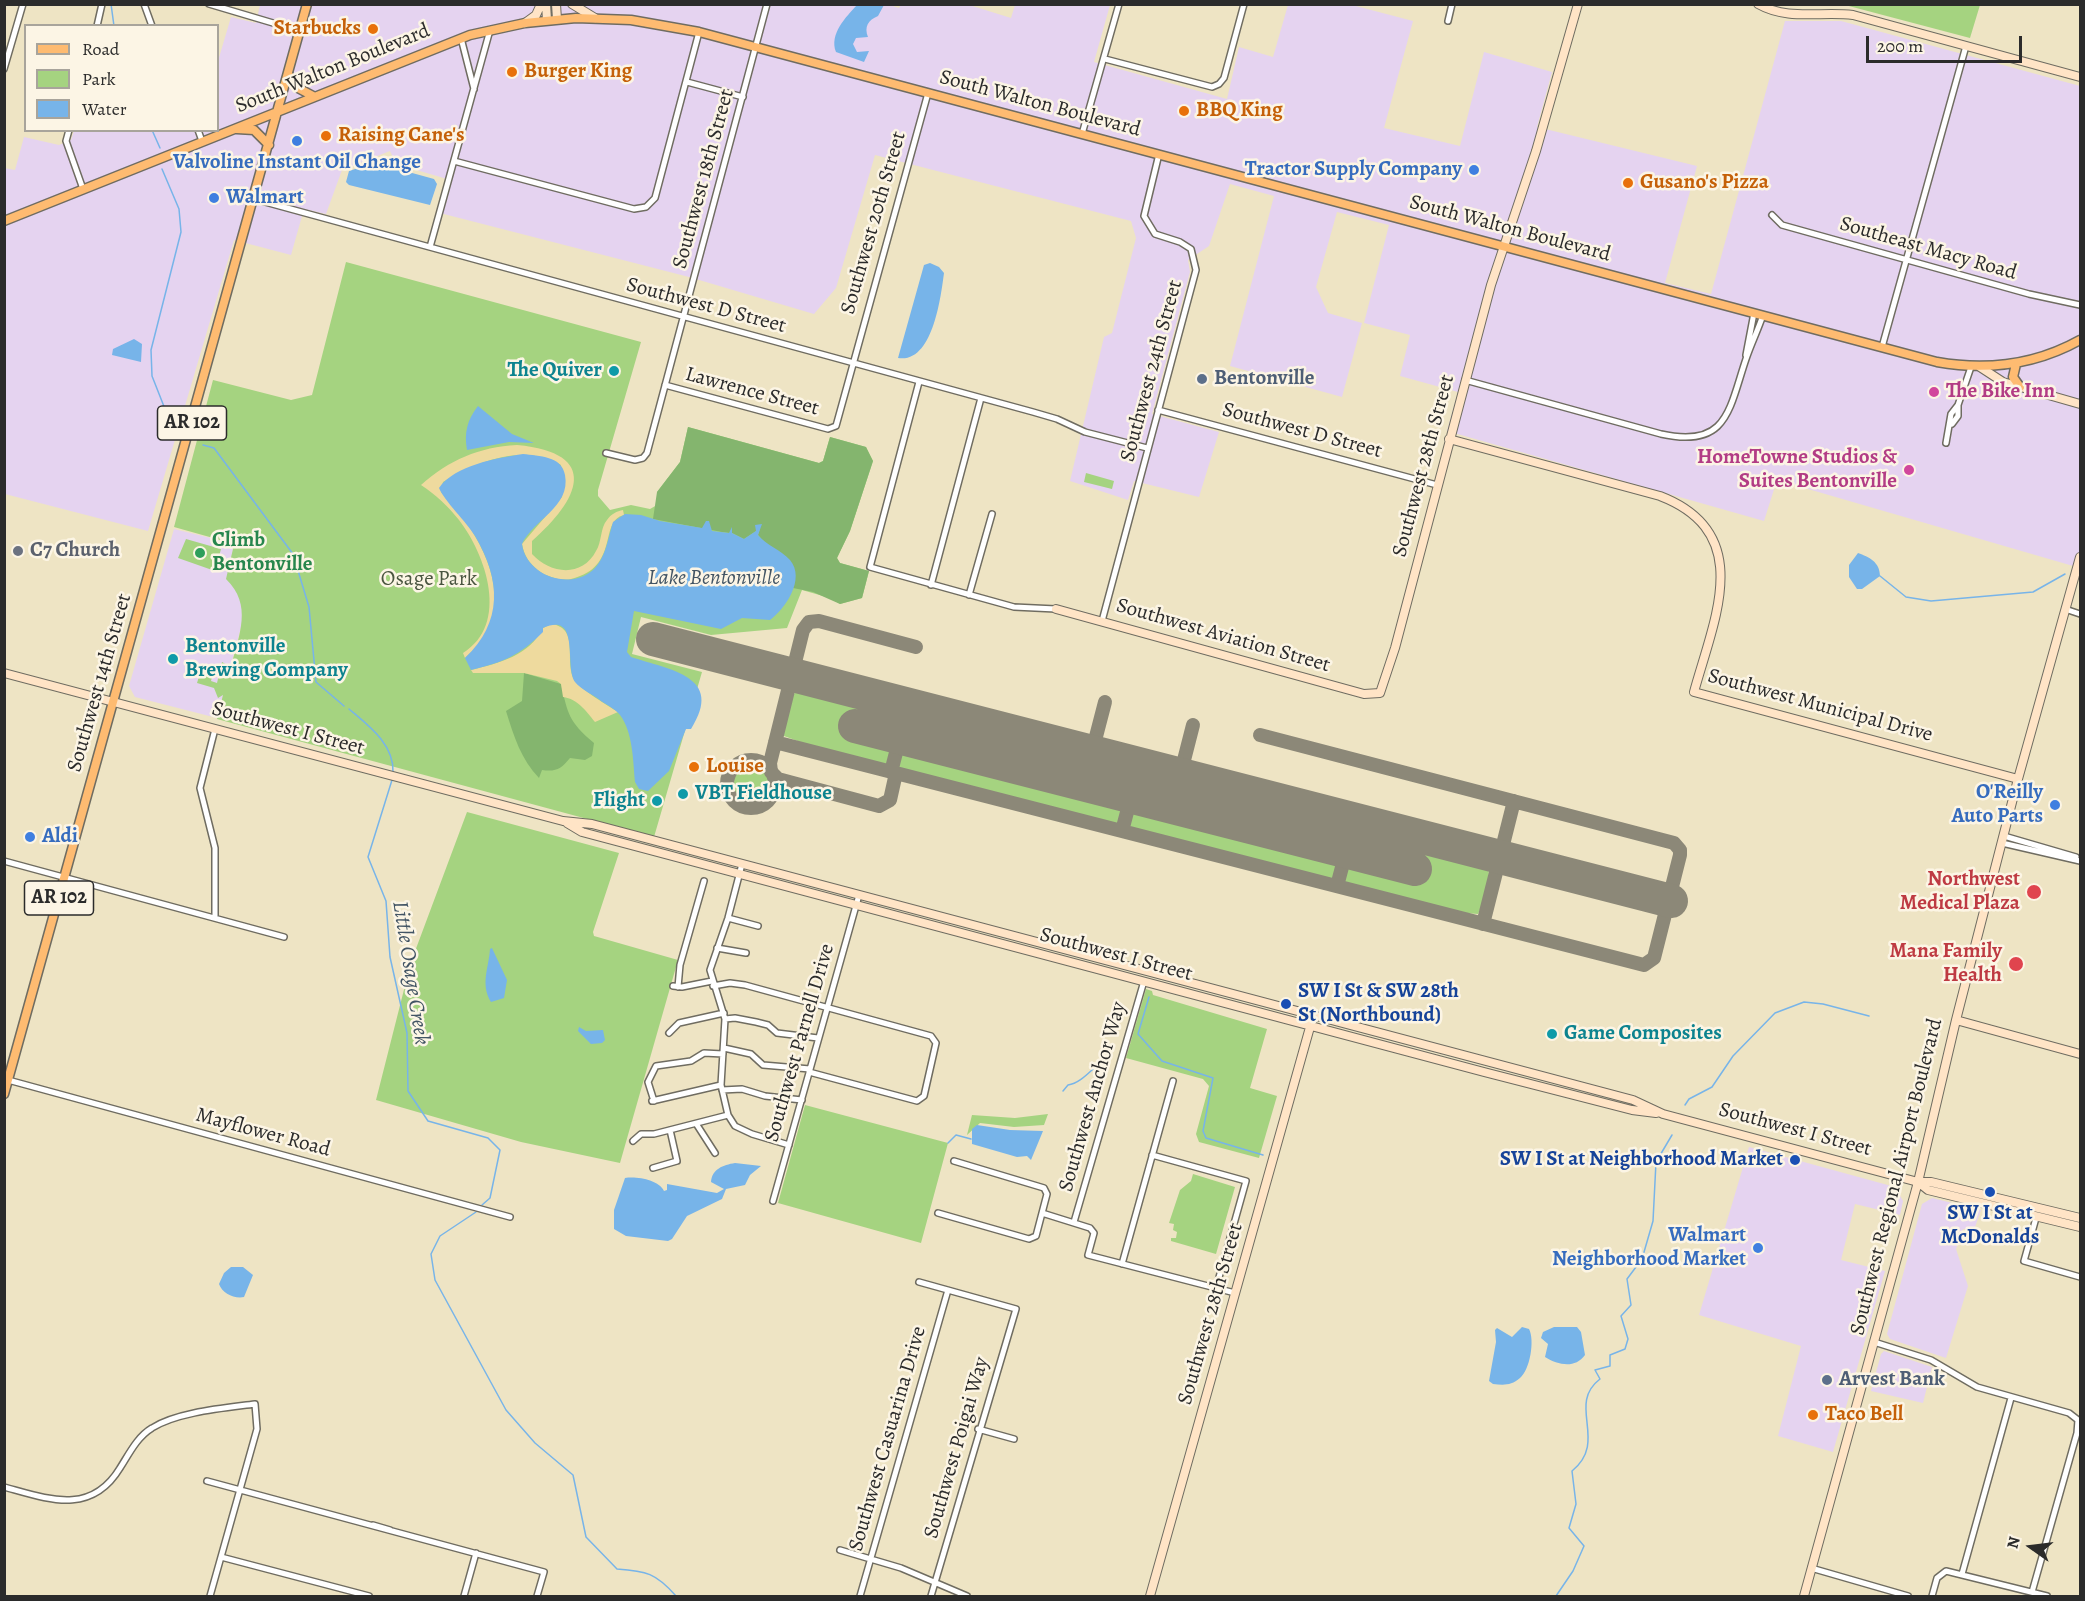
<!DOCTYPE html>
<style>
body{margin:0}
#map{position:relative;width:2085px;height:1601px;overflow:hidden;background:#eee4c4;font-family:Alegreya,serif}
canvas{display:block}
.frame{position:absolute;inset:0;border:6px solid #2b2b2b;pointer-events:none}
.legend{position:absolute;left:24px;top:24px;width:195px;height:108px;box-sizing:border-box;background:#fcf5e5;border:2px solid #a8a49b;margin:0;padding:8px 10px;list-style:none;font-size:18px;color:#2b2b2b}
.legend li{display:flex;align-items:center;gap:12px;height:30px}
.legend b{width:30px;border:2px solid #a8a49b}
.north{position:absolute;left:2001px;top:1517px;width:60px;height:60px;-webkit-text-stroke:4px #fcf5e5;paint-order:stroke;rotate:284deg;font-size:16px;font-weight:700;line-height:24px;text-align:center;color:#2b2b2b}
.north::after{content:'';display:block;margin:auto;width:21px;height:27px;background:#2b2b2b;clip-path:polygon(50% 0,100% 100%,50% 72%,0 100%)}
.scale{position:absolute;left:1866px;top:36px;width:156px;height:27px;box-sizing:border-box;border:3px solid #2b2b2b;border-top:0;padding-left:8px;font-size:18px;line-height:21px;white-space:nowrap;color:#2b2b2b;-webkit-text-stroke:4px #fcf5e5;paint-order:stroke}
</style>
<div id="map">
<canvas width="2085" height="1601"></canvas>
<div class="frame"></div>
<ul class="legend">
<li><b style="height:8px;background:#febb71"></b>Road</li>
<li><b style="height:16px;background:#a5d380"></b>Park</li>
<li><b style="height:16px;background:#77b4e9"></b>Water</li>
</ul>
<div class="north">N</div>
<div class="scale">200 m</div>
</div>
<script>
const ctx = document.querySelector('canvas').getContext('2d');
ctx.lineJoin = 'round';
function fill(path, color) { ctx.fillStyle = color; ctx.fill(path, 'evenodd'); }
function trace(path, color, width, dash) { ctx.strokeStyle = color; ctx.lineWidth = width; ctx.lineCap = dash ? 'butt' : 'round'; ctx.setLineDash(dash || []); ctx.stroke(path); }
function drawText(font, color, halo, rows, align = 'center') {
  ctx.font = font + ' Alegreya,serif'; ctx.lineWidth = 5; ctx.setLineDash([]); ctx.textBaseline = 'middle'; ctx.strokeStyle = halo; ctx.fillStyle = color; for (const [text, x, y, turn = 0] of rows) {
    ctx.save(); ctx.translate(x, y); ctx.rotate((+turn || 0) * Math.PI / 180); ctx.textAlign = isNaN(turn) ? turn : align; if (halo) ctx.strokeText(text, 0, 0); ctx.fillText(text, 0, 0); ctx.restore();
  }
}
fill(new Path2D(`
 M887 4 899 8 901 4H966L1011 18 1015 5H1110L1094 62 1227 99 1239 47 1273 57 1288 5H1352L1413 21 1384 128 1460 146 1484 52 1552 72 1537 127 1697 166 1665 283 1711 294 1785 21H1841L2080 86V568L1777 480 1764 521 1447 431 1458 392 1400 376 1410 335 1364 323 1389 225 1337 212 1316 287 1328 313 1362 323 1342 397 1230 366 1274 196 1230 184 1209 246 1188 260 1190 272 1152 414 1219 432 1199 497 1134 481 1128 500 1070 481 1104 337 1112 333 1136 238 1131 221 875 155 836 288 814 314 689 277 436 212 447 179 396 164 390 151 342 170 326 214 304 209 291 255 234 240 148 531 5 494 4 168 15 170 24 137 59 145 71 140 74 131 218 130V61L231 17 256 23 260 5Z
 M174 529 231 543 233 550 231 558 233 585 239 593 244 616 217 718 135 697 129 686Z
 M1749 1147 1895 1187 1903 1201 1900 1215 1855 1204 1841 1260 1885 1271 1833 1452 1778 1436 1801 1346 1699 1315Z
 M1932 1198 1981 1210 1974 1230 1963 1229 1956 1249 1968 1286 1946 1358 1890 1339 1887 1334 1922 1204Z
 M1884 1351 1932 1367 1923 1403 1871 1391 1881 1354Z`), '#e5d3f0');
fill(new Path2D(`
 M1796 5H1980L1970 38 1845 5Z
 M346 262 641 342 598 490V496L610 510 631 505 650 509 657 505V492L680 462 688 427 819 463 823 461 830 437 866 447 873 461 850 531 837 558 840 563 869 571 862 598 840 604 830 598 802 590 787 628 711 635 641 617 632 654 702 672 654 837 217 719 223 695 218 698 214 688 197 683 201 670 213 673 211 681 217 683 222 662 231 667C239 635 253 605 226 579L233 549 231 543 174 527 213 380 291 400 312 395Z
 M1086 473 1114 481 1112 489 1084 482Z
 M186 539 221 549 215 571 178 558Z
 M799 690H820L1481 860 1488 865C1491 883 1486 898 1478 914L1452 912 814 747 784 736C784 721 784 698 799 690Z
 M732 784a19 19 0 1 1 38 0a19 19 0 1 1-38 0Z
 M467 812 619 853 593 932 594 936 678 960 620 1163 521 1142 376 1100 411 962Z
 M1146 989 1152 991 1153 995 1267 1029 1250 1088 1277 1096 1259 1158 1199 1142 1196 1134 1209 1086 1203 1079 1126 1058Z
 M805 1105 948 1143 921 1243 778 1203Z
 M1048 1114 1044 1125 1014 1127 980 1123 967 1135 972 1115 1015 1118Z
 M1193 1174 1235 1187 1216 1254 1171 1241V1238H1176L1177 1232 1173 1230 1174 1224 1169 1223 1180 1190 1191 1181Z`), '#a5d380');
fill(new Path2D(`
 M688 427 819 463 823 461 830 437 866 447 873 461 850 531 837 558 840 563 869 571 862 598 840 604 813 592 793 588C801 557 773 555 758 535L760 528 757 527 756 531 744 539 732 533 731 529 730 533 722 532 653 519 657 492 680 462Z
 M524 673 561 684C568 714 568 721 594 743L592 756 585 760 570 758C561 769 556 772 542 770L539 778C521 759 514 737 506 711L522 701Z`), '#84b56e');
fill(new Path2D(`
 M517 445C602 453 579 500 532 541V554C550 574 582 578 596 551 602 542 600 528 607 520 611 514 617 511 623 510L624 515C598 521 621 567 571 579 561 581 547 577 539 571 530 564 524 556 522 544L562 497 561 465C523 443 478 461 443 482L441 492C475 527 511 584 487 634 482 643 473 650 465 658L463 653C510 624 486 555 459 520 448 506 436 495 421 485 449 460 479 447 517 445Z
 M551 624C582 628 562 665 576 682 581 689 608 706 618 712L595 722C586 711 578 699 563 697L561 684 557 681 524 673H473L471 670C499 663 529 656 543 628Z`), '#eeda9e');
fill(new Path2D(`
 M857 5H884L878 16C868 20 864 27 868 37L856 38 853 44 857 52 869 51 864 62 836 52C829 34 846 17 857 5Z
 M389 158 394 168 434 179 437 184 430 205 349 185 346 182 349 171Z
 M930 263 939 267 944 273C941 296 933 364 898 358L924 265Z
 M134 339 142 344 141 362 112 355 113 349Z
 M478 406 512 434 534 443 509 442 467 450C464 433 467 420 478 406Z
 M523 454C539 456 562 456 565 475 571 507 533 520 522 544 526 575 569 591 593 570 606 558 608 538 613 522L625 514 641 515 660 521 702 528 706 521H709L712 531 729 533 732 527V533L744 539 756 531 755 525 762 524 758 535C766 545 781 550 790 560 806 579 785 609 770 620L742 618 721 629 634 611 627 652 631 657C670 670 725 676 691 729H686L669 771 648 791 639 789 635 782C633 761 633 732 620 715 615 709 607 705 601 701 594 695 580 689 575 682 564 666 581 611 543 628V632C519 656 504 662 471 670L465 658C503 622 501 580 475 536 466 521 445 502 439 488 455 465 497 458 523 454Z
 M1858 553C1869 557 1880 562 1880 576L1862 589H1857L1849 577V565Z
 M492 948 507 980 504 998 491 1002C480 984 489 967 490 949Z
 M579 1027 586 1031 603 1030 605 1040 602 1043 591 1044 578 1031Z
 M977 1125 1010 1130 1043 1131 1031 1160 1027 1156 1017 1157 972 1144V1129Z
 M735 1163 761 1166 750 1175 745 1185 726 1189 722 1199 687 1216 672 1239 668 1241 626 1236 614 1229V1210L625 1178C637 1176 659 1180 664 1191L667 1190V1184L717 1193 724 1189 711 1182C712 1169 723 1165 735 1163Z
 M231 1267H243L253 1275 244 1297C234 1299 222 1293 219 1284L224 1273Z
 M1522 1327 1529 1329C1535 1340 1530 1370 1520 1378 1511 1386 1503 1385 1493 1384L1489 1381 1496 1342 1495 1330 1497 1328 1512 1337Z
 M1554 1327H1577L1581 1332 1585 1355C1575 1369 1558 1365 1545 1357L1548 1344 1541 1338 1543 1332Z`), '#77b4e9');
trace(new Path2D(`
 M111 4 114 26
 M152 130 160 148
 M162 169 179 209 181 232 151 350 152 376 176 437
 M203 445 214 448 293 554 309 607 316 682 344 706
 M1880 576 1906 597 1931 601 2033 592 2065 574
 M349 709C369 726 394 744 393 772
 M392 780 368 857 386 901 390 957 407 1033 408 1091 428 1121 488 1138 500 1150 490 1198 482 1205
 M1149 997 1138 1034 1162 1061 1213 1078 1203 1131 1206 1138 1263 1155
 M1063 1091 1068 1085C1084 1083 1095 1063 1111 1056
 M1685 1105 1689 1099 1712 1087 1733 1056 1775 1013 1804 1002 1823 1004 1869 1016
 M948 1143 956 1135 971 1139
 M476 1212 440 1236 431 1254 435 1280 506 1410 535 1443 573 1475 586 1537 617 1569C646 1571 656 1573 676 1596
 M1556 1596 1573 1571 1584 1546 1569 1528 1576 1504 1572 1471C1609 1441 1566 1405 1600 1379L1595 1370 1610 1366V1355L1625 1349 1628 1339 1621 1316 1631 1305 1627 1279 1642 1259 1653 1221 1656 1162 1672 1135`), '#77b4e9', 1.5);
trace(new Path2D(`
 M775 742 1644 965 1654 958 1680 855V850L1674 843 1260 735
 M1092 752 1105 702
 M727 784a24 24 0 1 1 48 0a24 24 0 1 1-48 0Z
 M891 772 900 737
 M896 773 890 800 879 806 778 779 771 772 770 763 803 630 809 622 819 621 916 647
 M1172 807 1193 725
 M1122 831 1131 797
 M1337 886 1346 852
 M1483 924 1514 801`), '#8c8878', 14);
trace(new Path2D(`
 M653 639 1671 901
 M855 726 1415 869`), '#8c8878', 34);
const street = new Path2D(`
 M144 4 152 26
 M209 4 300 31
 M1448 21 1452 4
 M97 26 102 4
 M461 38 474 89
 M1105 59 1212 87 1219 84 1224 78 1244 4
 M4 69 23 4
 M687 82 743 97
 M69 130 66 141 83 189
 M198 130 202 141
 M1082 134 1119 4
 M454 161 634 209 646 207 655 198 699 32
 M254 199 1033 412 1057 419 1085 432 1147 448
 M1772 215 1782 225 2029 294 2080 305
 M430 247 490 30
 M1882 347 1966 46
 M1746 355 1754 313
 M1465 380 1661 434C1728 449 1729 409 1746 359 1751 344 1758 330 1763 315
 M919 382 870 567 1014 607 1056 609
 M665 385 828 429 836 426 928 93
 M1158 410 1437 485
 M1952 424 1958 416V405
 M1946 443 1951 414 1958 405 1971 367
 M606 453 635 460 643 458 647 453 767 4
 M931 585 981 398
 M969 595 992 514
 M2065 609 2080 614
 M1102 621 1196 270 1191 249 1180 242 1155 234 1144 216 1159 154
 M2004 836 2076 857
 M2002 843 2080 861
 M4 861 284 937
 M742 864 728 918 710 970 725 1019 721 1085 728 1115 735 1126 752 1134 789 1145
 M215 918V848L200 788 215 729
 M728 918 758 926
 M717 948 746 953
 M673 986 682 987 712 981
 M713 986 730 983 745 985 931 1036 936 1043 924 1096 917 1101 809 1072
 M678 987 680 965 704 881
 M725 1019 735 1018 756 1022 768 1025 777 1033 818 1038
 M669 1033 679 1023 724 1013
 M724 1048 751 1054 763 1065 810 1069
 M8 1080 510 1217
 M722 1090 742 1089 765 1096 802 1100
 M652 1101 721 1085
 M654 1101 648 1082 656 1066 691 1061 704 1053 723 1054
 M697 1125 715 1153
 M633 1141 641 1134H654L728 1115
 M1152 1155 1246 1181 1216 1288
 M653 1168 677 1161 670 1130
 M773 1201 859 895
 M938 1213 1029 1239 1036 1236 1047 1194 1044 1188 954 1161
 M1042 1213 1090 1228 1094 1233 1088 1255 1235 1293
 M2036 1218 2024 1261 2080 1277
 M1074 1222 1144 981
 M1122 1264 1173 1081
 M919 1282 1016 1309 931 1596
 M1874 1342 1931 1360 1977 1387 2069 1413 2078 1420 2077 1433 2032 1592
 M978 1429 1014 1439
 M207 1481 544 1572 537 1596
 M4 1487C48 1499 91 1516 120 1468 129 1454 137 1437 152 1428 177 1412 225 1408 255 1404L257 1429 210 1596
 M373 1525 390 1530
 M840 1550 901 1568 967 1596
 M221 1557 369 1596
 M1811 1568 1908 1596
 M1962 1574 2011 1398
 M464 1596 476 1553
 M860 1596 948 1290
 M1932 1596 1937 1578 1946 1571 2047 1596`);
const secondary = new Path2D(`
 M546 4 547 20
 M556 4 557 19
 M572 4 595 18
 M1758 4C1788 21 1821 11 1853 15L2080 77
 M525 23 536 15 541 4
 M1980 367 2003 382 2080 404
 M1449 439 1660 496C1756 533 1714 619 1694 692L2018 779
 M1056 609 1364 694 1380 693 1395 648 1491 285 1536 151 1578 4
 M4 673 563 821 592 824 1633 1100 1663 1114 1918 1182H1931L2080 1218
 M567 823 582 832 1484 1072 1632 1110 1656 1113
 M1956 1020 2080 1054
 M1918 1182 1928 1190 2080 1227
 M1150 1596 1312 1020
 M1804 1596 1918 1182 1956 1020 2018 779 2080 557`);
const primary = new Path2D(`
 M288 74 298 88 313 96
 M237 129 254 130 269 145
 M4 221 470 35 525 23 576 18 631 20 699 32 1937 362C1988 371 2035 365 2080 340
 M2016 364 2013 377 2020 387
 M4 1094 307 4`);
trace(street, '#6f6c61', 8);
trace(secondary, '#6f6c61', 10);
trace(primary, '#6f6c61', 11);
trace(street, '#fff', 5);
trace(secondary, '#ffe4c6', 8);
trace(primary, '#febb71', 8);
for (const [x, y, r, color] of [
 [373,29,6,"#e8710a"],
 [512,72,6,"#e8710a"],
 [1184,111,6,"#e8710a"],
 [326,136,6,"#e8710a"],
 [297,141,6,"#3f7fe0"],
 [1474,170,6,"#3f7fe0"],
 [1628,183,6,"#e8710a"],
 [214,198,6,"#3f7fe0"],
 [614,371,6,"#0f9aa8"],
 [1202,379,6,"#5c6f8a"],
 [1934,392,6,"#d1479c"],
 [1909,470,6,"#d1479c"],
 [18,551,6,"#6b7280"],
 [200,553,6,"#2e9e5b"],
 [173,659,6,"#0f9aa8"],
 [694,767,6,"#e8710a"],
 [683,794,6,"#0f9aa8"],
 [657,801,6,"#0f9aa8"],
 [2055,805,6,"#3f7fe0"],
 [30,837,6,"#3f7fe0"],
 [2034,892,8,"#e0444e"],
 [2016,964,8,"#e0444e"],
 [1286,1004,6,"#1a4fb4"],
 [1552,1034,6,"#0f9aa8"],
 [1795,1160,6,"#1a4fb4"],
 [1990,1192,6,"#1a4fb4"],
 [1758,1248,6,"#3f7fe0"],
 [1827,1380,6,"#5c6f8a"],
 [1813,1415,6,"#e8710a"]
]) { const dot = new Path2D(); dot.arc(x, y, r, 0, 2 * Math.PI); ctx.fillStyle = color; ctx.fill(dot); trace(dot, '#fcf5e5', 2); }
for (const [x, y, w] of [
 [192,423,69],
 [59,898,69]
]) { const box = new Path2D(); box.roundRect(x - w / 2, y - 17, w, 34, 4.5); ctx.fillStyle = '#fcf5e5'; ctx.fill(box); trace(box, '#2b2b2b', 1.5); }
drawText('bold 20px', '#2b2b2b', null, [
 ["AR 102",192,423],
 ["AR 102",59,898]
]);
drawText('bold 21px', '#c56008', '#fcf5e5', [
 ["Starbucks",361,29,"right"],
 ["Burger King",524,72],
 ["BBQ King",1196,111],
 ["Raising Cane's",338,136],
 ["Gusano's Pizza",1640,183],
 ["Louise",706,767],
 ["Taco Bell",1825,1415]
], 'left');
drawText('21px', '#2b2b2b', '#fcf5e5', [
 ["South Walton Boulevard",333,69,-22],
 ["South Walton Boulevard",1040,104,15],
 ["Southwest 18th Street",704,179,-75],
 ["Southwest 20th Street",874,223,-74],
 ["South Walton Boulevard",1510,229,15],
 ["Southeast Macy Road",1928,249,16],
 ["Southwest D Street",706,306,15],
 ["Southwest 24th Street",1152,371,-75],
 ["Lawrence Street",752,392,15],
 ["Southwest D Street",1302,431,15],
 ["Southwest 28th Street",1424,466,-75],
 ["Southwest Aviation Street",1223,636,16],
 ["Southwest 14th Street",100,683,-74],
 ["Southwest Municipal Drive",1820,706,15],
 ["Southwest I Street",288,729,15],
 ["Southwest I Street",1116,955,15],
 ["Southwest Parnell Drive",800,1043,-74],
 ["Southwest Anchor Way",1093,1097,-74],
 ["Southwest I Street",1795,1130,15],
 ["Mayflower Road",263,1133,15],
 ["Southwest Regional Airport Boulevard",1897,1177,-76],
 ["Southwest 28th Street",1211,1314,-74],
 ["Southwest Casuarina Drive",888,1439,-74],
 ["Southwest Poigai Way",957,1448,-74]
]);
drawText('bold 21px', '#366cbe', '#fcf5e5', [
 ["Valvoline Instant Oil Change",297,163,"center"],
 ["Tractor Supply Company",1462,170],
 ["Walmart",226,198,"left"],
 ["O'Reilly",2043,793],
 ["Auto Parts",2043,817],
 ["Aldi",42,837,"left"],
 ["Walmart",1746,1236],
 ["Neighborhood Market",1746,1260]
], 'right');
drawText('bold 21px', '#0d838f', '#fcf5e5', [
 ["The Quiver",602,371,"right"],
 ["Bentonville",185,647],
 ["Brewing Company",185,671],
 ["VBT Fieldhouse",695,794],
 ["Flight",645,801,"right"],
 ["Game Composites",1564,1034]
], 'left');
drawText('bold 21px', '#4e5e75', '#fcf5e5', [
 ["Bentonville",1214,379],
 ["Arvest Bank",1839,1380]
], 'left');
drawText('bold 21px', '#b23c85', '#fcf5e5', [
 ["The Bike Inn",1946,392],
 ["HomeTowne Studios &",1897,458,"right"],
 ["Suites Bentonville",1897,482,"right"]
], 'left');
drawText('bold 21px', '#27864d', '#fcf5e5', [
 ["Climb",212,541],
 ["Bentonville",212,565]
], 'left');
drawText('bold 21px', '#5b616d', '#fcf5e5', [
 ["C7 Church",30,551]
], 'left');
drawText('21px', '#4a5540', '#fcf5e5', [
 ["Osage Park",429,580]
]);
drawText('bold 21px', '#be3a42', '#fcf5e5', [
 ["Northwest",2020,880],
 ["Medical Plaza",2020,904],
 ["Mana Family",2002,952],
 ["Health",2002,976]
], 'right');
drawText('bold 21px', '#164399', '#fcf5e5', [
 ["SW I St & SW 28th",1298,992],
 ["St (Northbound)",1298,1016],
 ["SW I St at Neighborhood Market",1783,1160,"right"],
 ["SW I St at",1990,1214,"center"],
 ["McDonalds",1990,1238,"center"]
], 'left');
drawText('italic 22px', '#425464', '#fcf5e5', [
 ["Lake Bentonville",714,579],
 ["Little Osage Creek",410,973,81]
]);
</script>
